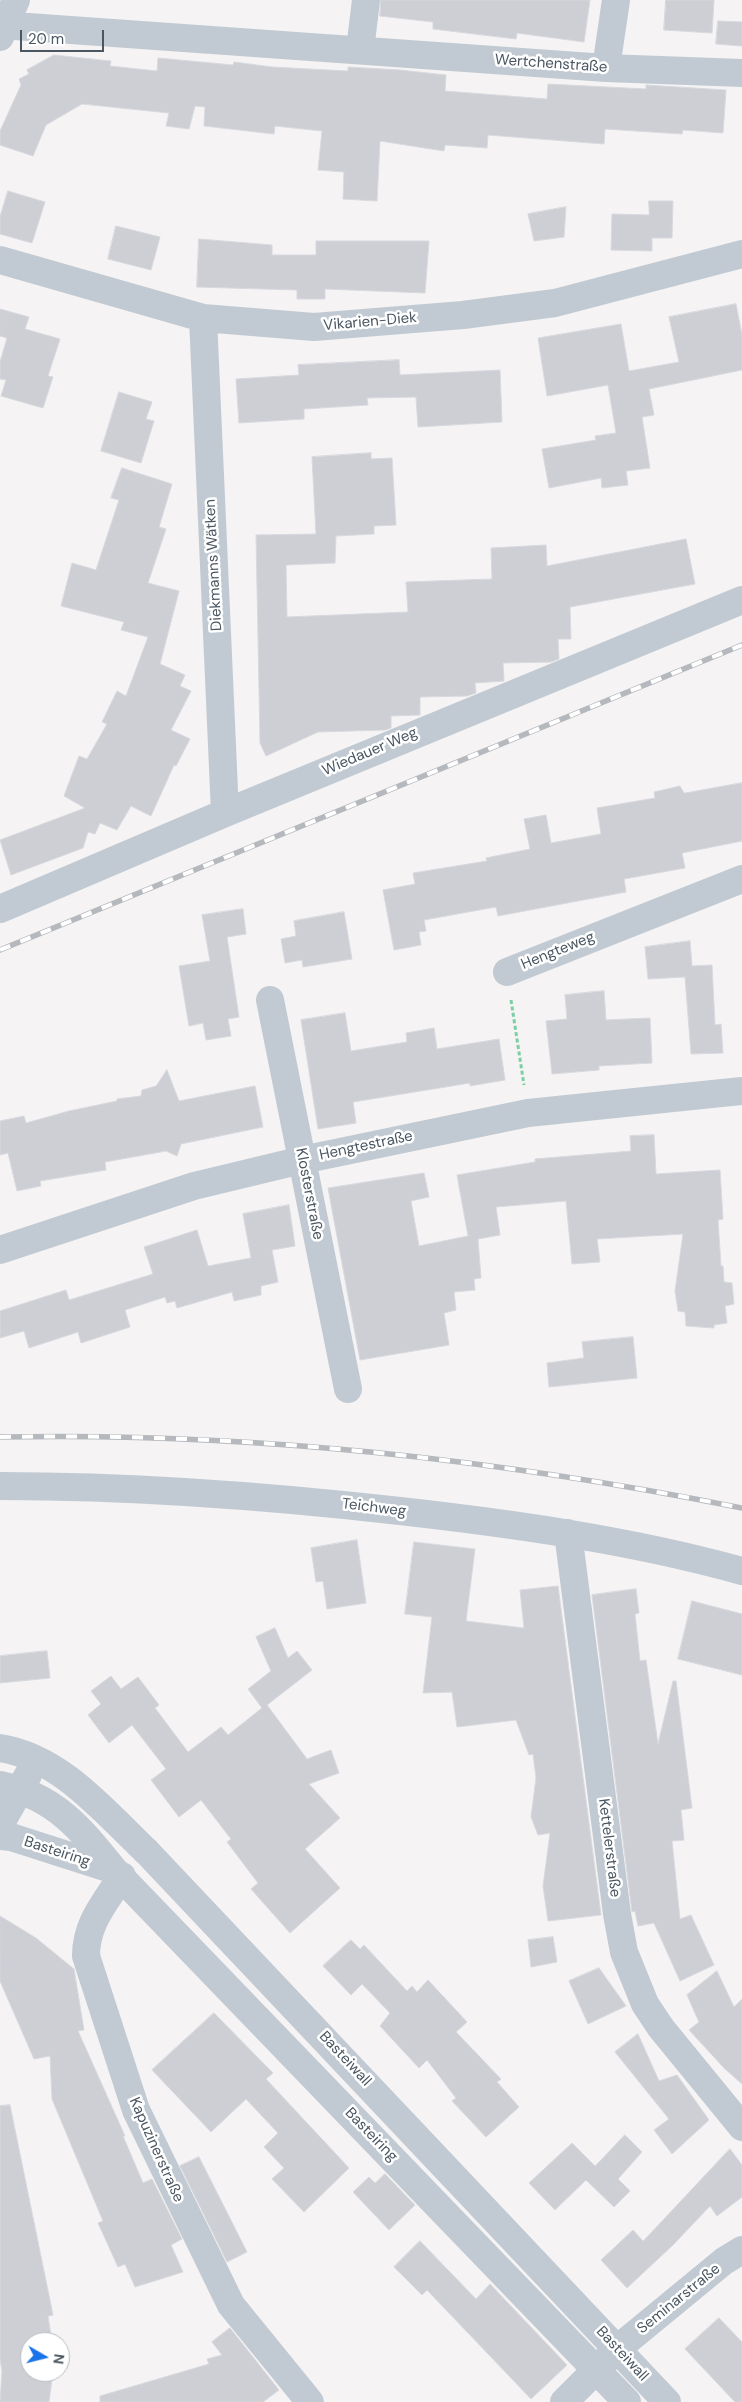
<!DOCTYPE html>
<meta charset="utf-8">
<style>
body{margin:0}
#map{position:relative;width:742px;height:2402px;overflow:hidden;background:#f5f3f3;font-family:"DM Sans",sans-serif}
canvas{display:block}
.north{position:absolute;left:20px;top:2332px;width:50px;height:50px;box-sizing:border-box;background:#fff;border:1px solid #b7bbc0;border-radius:50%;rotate:98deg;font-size:14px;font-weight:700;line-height:20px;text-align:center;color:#4a5661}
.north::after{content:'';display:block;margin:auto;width:18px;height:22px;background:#1a73e8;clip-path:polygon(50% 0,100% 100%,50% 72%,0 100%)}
.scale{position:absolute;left:20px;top:30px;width:84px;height:22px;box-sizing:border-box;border:2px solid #4a5661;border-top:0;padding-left:6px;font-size:15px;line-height:18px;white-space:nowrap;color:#4a5661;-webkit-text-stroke:4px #fff;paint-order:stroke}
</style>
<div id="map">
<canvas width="742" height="2402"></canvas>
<div class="north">N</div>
<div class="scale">20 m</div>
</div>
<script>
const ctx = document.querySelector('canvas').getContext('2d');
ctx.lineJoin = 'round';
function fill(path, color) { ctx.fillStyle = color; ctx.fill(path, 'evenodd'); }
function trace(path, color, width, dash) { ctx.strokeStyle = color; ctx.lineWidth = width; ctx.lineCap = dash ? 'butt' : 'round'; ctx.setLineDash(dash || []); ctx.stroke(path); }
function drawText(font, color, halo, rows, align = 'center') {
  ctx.font = font + ' "DM Sans",sans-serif'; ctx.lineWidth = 5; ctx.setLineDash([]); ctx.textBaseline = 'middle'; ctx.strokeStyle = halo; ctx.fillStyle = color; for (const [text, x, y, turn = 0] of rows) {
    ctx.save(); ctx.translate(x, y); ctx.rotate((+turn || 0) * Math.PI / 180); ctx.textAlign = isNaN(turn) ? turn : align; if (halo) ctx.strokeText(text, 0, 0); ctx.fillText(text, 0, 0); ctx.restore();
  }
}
const building = new Path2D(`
 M381 0H590L584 42 517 33 516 39 433 29V22L380 16Z
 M666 0H714L712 33 664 30Z
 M718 21 742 22V46L716 44Z
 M54 55 111 61 110 66 157 71 158 58 233 65 234 62 272 67 348 71V67L400 70 446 75 445 91 547 99 548 84 646 89V85L726 90 723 133 683 130 682 134 605 129 604 144 488 135 487 148 445 145 444 151 380 141 377 201 343 199 344 172 318 170 322 131 275 126 274 134 204 126 205 107 195 106 189 129 166 126 169 113 82 104 46 125 33 156 0 145V131L21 85 19 79 29 74 27 70Z
 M8 191 45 202 32 243 0 234V217Z
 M649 201H673L672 238H652V251L611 250 612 214 649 215Z
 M566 207 564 237 534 241 528 214Z
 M116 226 160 237 151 270 108 259Z
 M199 239 272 245V255H316V241H429L425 293 325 289V299H297V290L197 287Z
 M736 304 742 335V370L649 389 654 415 642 417 650 468 626 471 628 485 602 488 601 478 549 488 542 449 596 440 595 436 616 433 608 385 547 396 538 338 621 324 629 371 679 362 669 317Z
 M0 309 29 317 25 329 60 339 48 376 53 377 43 408 1 396 6 380 0 379V362L7 338 0 336Z
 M399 360 400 375 500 370 502 422 418 427 416 397 367 398 368 405 304 409V419L239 423 236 379 299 375 298 365Z
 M119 392 152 402 146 419 154 421 141 463 101 451Z
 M371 453V459L392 458 396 525 374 526V534L336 536 335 563 286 565 287 617 408 612 406 582 492 579 491 548 546 545 547 566 686 539 695 584 570 607 571 639H558L559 659 551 662 503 663 504 681 475 683 476 693 467 696 420 697V715L391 716V728L385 730 318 732 266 756 260 743 256 535 316 534 312 457Z
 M122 468 172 484 159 527 166 529 148 583 179 591 160 664 185 675 180 686 191 691 171 730 190 739 176 766 174 765 151 816 131 806 117 830 100 823 95 834 88 832 83 848 11 875 0 840 85 808 64 796 79 756 87 759 107 724 102 722 117 691 126 696 148 637 121 630 124 622 61 606 72 563 96 570 119 500 111 498Z
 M742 783V841L682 853 685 868 624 879 626 892 498 916 496 907 424 920 426 931 419 932 421 945 394 950 383 890 415 884 413 873 487 861 486 858 530 849 524 819 546 815 551 843 601 834 597 808 655 798 654 792 680 786 684 793Z
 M243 909 246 934 227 937 239 1017 228 1019 231 1036 206 1040 203 1023 189 1026 179 966 210 961 202 915Z
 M344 912 352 959 303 967 302 960 285 963 281 939 296 936 294 921Z
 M690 941 692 966 712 965 715 1025 721 1024 723 1053 691 1054 685 977 648 979 645 947Z
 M604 991 606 1020 650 1018 652 1063 599 1066V1070L552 1074 546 1021 567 1019 565 995Z
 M345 1013 351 1051 407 1042 406 1033 434 1028 437 1049 499 1039 505 1080 470 1086V1083L353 1102 356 1123 318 1129 301 1020Z
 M167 1070 179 1101 255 1086 263 1127 181 1144 177 1156 166 1151 105 1162 106 1170 40 1181 41 1186 17 1191 8 1153 0 1155V1121L24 1116 26 1123 69 1111 117 1101V1099L141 1096 142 1090 156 1086Z
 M654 1135 656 1174 720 1170 723 1219 718 1220 721 1266H723L724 1282 732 1283 734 1304 725 1306 727 1323 714 1325V1328L686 1326 685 1312 678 1311 675 1291 683 1234 597 1239 600 1262 572 1264 566 1201 496 1207 500 1235 478 1239 481 1278 474 1279 475 1290 454 1292 456 1310 444 1313 449 1345 360 1360 328 1188 424 1173 429 1197 411 1201 419 1246 468 1236 457 1175 535 1162V1159L631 1151 630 1136Z
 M289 1205 295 1246 272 1250 278 1282 261 1286V1295L234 1301 232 1292 177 1308 175 1301 167 1303 165 1297 125 1310 130 1327 81 1343 78 1332 29 1348 24 1331 0 1338V1311L66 1290 69 1300 153 1274 144 1247 197 1230 208 1266 251 1258 243 1214Z
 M633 1337 637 1378 549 1387 547 1363 584 1358 582 1342Z
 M357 1540 366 1603 327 1609 323 1581 316 1582 311 1548Z
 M414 1542 475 1549 466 1621 524 1628 520 1590 558 1586 601 1915 548 1921 543 1886 550 1833 538 1835 531 1817 536 1778 533 1754 529 1755 516 1720 457 1727 452 1692 423 1693 432 1617 405 1614Z
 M636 1589 639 1613 635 1614 640 1661 646 1660 658 1744 673 1681H676L692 1808 681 1810 684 1840 672 1841 680 1919 691 1915 714 1965 680 1981 654 1923 638 1926 635 1911 632 1912 592 1595Z
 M692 1601 742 1614V1675L678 1659Z
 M275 1628 288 1658 297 1651 312 1670 267 1705 307 1759 331 1750 339 1773 309 1784 340 1818 305 1849 340 1888 290 1933 251 1889 258 1883 227 1842 231 1839 201 1800 179 1817 151 1780 166 1769 132 1725 109 1743 88 1715 101 1704 91 1691 111 1676 121 1689 138 1677 159 1705 155 1708 188 1752 221 1727 228 1735 262 1708 248 1689 271 1671 256 1637Z
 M47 1651 50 1678 0 1683V1656Z
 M0 1916 36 1938 74 1969 84 2030 78 2031 125 2136H123L143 2183 152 2179 182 2239 171 2245 183 2272 135 2287 125 2264 118 2267 98 2223 103 2221 52 2099 50 2056 34 2059 0 1981Z
 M553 1937 557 1962 531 1967 528 1940Z
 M351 1940 360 1949 364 1945 407 1991 412 1986 417 1992 428 1980 467 2022 456 2032 501 2079 497 2082 519 2107 486 2137 452 2101 456 2098 427 2060 419 2068 380 2026 390 2013 362 1984 351 1995 323 1966Z
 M599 1968 626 2006 588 2024 569 1981Z
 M717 1971 734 2007 742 1999V2084L725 2069 689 2030 699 2022 687 1995Z
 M214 2013 273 2073 266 2079 349 2168 304 2212 272 2179 284 2168 264 2147 278 2133 246 2099 211 2132 152 2070Z
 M638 2034 659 2081 677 2075 709 2120 672 2154 654 2130 669 2119 615 2052Z
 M10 2105 53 2315 48 2316 52 2342H30V2372H53L49 2402H0L2 2371 0 2359V2106Z
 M625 2135 642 2152 618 2179 630 2191 614 2207 586 2180 555 2210 529 2183 572 2143 595 2166Z
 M730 2149 742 2165V2197L717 2216 710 2206 673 2245 627 2288 601 2260 633 2230 643 2241Z
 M199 2157 247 2252 227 2262 180 2166Z
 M385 2174 415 2205 389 2230 353 2192 369 2177 375 2183Z
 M420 2241 476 2299 490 2284 567 2365 531 2399 427 2290 422 2295 394 2267Z
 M719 2318 742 2342V2402H735L685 2349Z
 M230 2328 279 2390 263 2402H100V2396L209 2364 207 2359 222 2355 212 2342Z`);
fill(building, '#cdcfd5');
trace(building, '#d7d9de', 1);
trace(new Path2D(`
 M511 1000 524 1085`), '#7ad0a6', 3, [4, 2.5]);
trace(new Path2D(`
 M0 25 606 68 742 73
 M0 37 16 0
 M360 50 366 0
 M606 68 616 0
 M0 260 203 318 314 327 463 315 555 303 742 254
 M203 318 225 813
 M0 909 225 813 742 600
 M507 972 742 879
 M270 1000 348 1389
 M0 1250 194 1186 302 1160 528 1113 742 1091
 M0 1486C134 1486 267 1496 400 1511 515 1524 630 1540 742 1571
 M568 1533 617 1914 624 1952 645 2004 661 2028 742 2127
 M0 1748C60 1757 105 1812 147 1852L667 2402
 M0 1785C55 1796 81 1829 114 1870L627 2402
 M0 1825 28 1775
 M0 1836 11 1837 114 1870
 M122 1876C105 1903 86 1923 86 1956L136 2110 231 2305 310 2402
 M564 2402 617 2349 724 2261 742 2250`), '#c1cad2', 28);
const rail = new Path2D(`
 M0 950 742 645
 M0 1437C252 1432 495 1459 742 1508`);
trace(rail, '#b5b8bd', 5.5);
trace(rail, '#fff', 4, [11]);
drawText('15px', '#4a5661', '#fff', [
 ["Wertchenstraße",551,64,4],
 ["Vikarien-Diek",370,322,-5],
 ["Diekmanns Wätken",214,565,-93],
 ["Wiedauer Weg",370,752,-23],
 ["Hengteweg",558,951,-22],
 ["Hengtestraße",366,1146,-12],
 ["Klosterstraße",309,1194,79],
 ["Teichweg",374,1508,7],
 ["Kettelerstraße",609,1848,83],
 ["Basteiring",57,1852,18],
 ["Basteiwall",345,2059,47],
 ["Basteiring",371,2135,46],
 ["Kapuzinerstraße",156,2150,66],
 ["Seminarstraße",679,2299,-39],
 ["Basteiwall",622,2354,47]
]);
</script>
